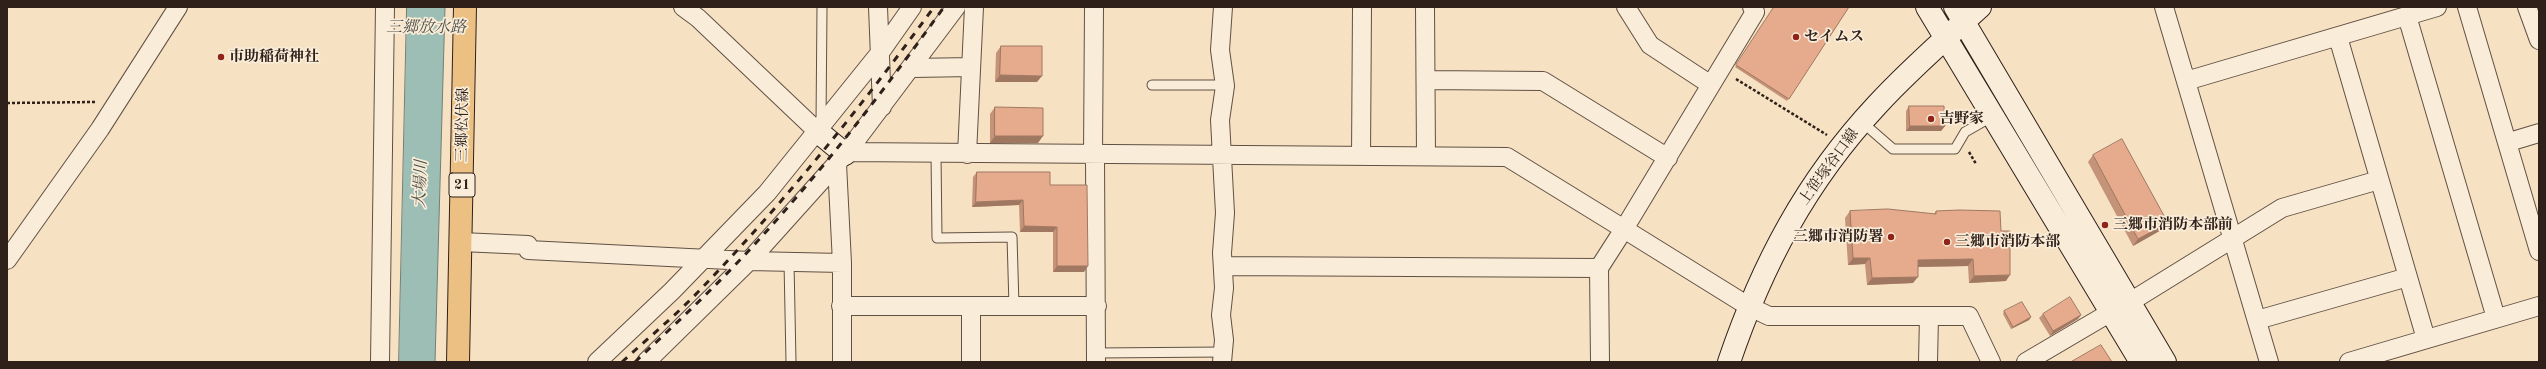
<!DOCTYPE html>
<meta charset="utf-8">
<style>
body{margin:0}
#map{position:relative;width:2546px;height:369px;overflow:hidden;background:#f6e1c3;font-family:"Old Standard TT",serif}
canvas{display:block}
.frame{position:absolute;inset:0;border:8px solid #2f201a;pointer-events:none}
</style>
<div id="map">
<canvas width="2546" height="369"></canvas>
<div class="frame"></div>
</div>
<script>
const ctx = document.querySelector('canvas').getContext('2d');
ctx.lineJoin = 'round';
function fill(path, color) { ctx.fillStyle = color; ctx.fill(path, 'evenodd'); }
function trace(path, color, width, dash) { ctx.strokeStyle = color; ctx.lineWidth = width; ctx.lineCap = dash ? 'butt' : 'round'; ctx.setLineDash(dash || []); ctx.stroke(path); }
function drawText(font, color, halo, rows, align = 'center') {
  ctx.font = font + ' "Old Standard TT","Noto Serif JP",serif'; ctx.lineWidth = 3.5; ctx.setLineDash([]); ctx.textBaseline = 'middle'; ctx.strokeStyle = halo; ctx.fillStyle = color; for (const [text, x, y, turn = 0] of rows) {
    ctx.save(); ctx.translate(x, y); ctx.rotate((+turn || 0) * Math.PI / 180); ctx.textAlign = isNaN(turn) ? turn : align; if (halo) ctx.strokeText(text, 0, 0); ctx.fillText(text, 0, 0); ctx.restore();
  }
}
const water = new Path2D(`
 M407 7H445L435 362H399Z`);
fill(water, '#9dbeb4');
trace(water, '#717f76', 1);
const lane = new Path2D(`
 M1152 85H1224
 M1862 122 1893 149H1955L1965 132 1993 116
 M821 123 822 7
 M936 154 937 238 1012 237 1014 306
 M789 262 791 362
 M1096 353 1224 352`);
const street = new Path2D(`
 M683 7 698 18 817 131
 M878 7 882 107
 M1425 7 1426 156
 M1626 7 1650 45 1711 85
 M2164 7 2269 362
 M2467 7 2539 251
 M2527 7 2539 40
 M2407 16 2496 318
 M2338 37 2426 339
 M913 68 971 67
 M1426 80 1543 81 1668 158
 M2186 81 2437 7
 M2509 142 2539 133
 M847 152 1507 157 1624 229 1755 12 1752 7
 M967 154 974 7
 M1093 155 1094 7
 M1095 155 1096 362
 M1361 156 1362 7
 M837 164 842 263V362
 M461 242 528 245V250L749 261 842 263
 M7 260 100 129 178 7
 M1223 266 1599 268
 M2130 302 2282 208 2379 180
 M841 306H1097
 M2257 320 2408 277
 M380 362 385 7
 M597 362 672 291 767 193 879 54 912 7
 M646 362 749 261 847 152 956 7
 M971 362V306
 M1222 362 1224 340 1221 315 1224 288 1222 253 1225 213 1220 120 1225 86 1220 50 1223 7
 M1600 362 1599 268 1624 229 1748 306 1769 316H1969L1991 362
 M1928 362 1929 316
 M2026 362 2111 312
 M2349 362 2539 306`);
const secondary = new Path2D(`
 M1927 7 2141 362
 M1955 7 2165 362
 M817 131 845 154
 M1729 362C1762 265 1806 181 1877 105 1909 70 1945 39 1980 7`);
const primary = new Path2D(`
 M458 362 465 7`);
trace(lane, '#615044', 11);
trace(street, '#615044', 20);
trace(secondary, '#2f201a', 24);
trace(primary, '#2f201a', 24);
trace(new Path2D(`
 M1736 79 1827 135
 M7 103 96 102
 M1969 152 1976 164`), '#2f201a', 2.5, [3, 2]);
trace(lane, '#f9ecd8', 9);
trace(street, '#f9ecd8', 18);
trace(secondary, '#f9ecd8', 22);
trace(primary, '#ebc082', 22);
trace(new Path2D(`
 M622 362C647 339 674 317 698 292 784 203 861 107 934 7
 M635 362C682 318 729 274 772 225 834 156 890 82 944 7`), '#2f201a', 3, [7, 7]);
fill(new Path2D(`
 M1774 7H1849L1787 101 1735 67Z
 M1001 46 1037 82H995L996 53Z
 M1909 106 1945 126 1941 131H1906V111Z
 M995 107 1038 143H990V114Z
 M2093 155 2168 223 2163 229 2133 246 2088 162Z
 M977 172 1050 185 1084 272H1053V232H1020L1019 205 972 207 973 177Z
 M1850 211 1934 214 1936 211 2001 231 2006 281 1969 283 1968 266 1918 267 1913 283 1867 285 1865 264 1848 265 1845 218Z
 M2004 311 2031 317 2029 320 2011 329 2003 314Z
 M2043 314 2081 315 2078 319 2050 336 2039 318Z`), '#c59378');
fill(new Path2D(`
 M1000 75 1042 76 1037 82H995Z
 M1910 126H1945L1941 131H1906Z
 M995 136H1043L1038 143H990Z
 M1023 200 1019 205 972 207 976 202Z
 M2168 223 2163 229 2133 246 2138 239Z
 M1024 226 1057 227 1053 232H1020Z
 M1853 258H1870L1865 264 1848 265Z
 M1973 259 1968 266 1913 267 1918 260Z
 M1057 266H1088L1084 272H1053Z
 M2010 275 2006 281 1969 283 1974 276Z
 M1918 277 1913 283 1867 285 1872 278Z
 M2081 315 2078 319 2050 336 2053 331Z
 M2031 317 2029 320 2011 329 2013 327Z`), '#a07862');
const building = new Path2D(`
 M1774 7H1849L1789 99 1736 65Z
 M1001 46H1042V76L1000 75Z
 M1909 106H1944L1945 126H1910Z
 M995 107 1043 108V136H995Z
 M2122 139 2168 223 2138 239 2093 155Z
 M977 172H1050V185H1087L1088 266H1057V227L1024 226 1023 200 976 202Z
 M1888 209 1936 214V211L1959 210 2000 211 2001 231H2010V275L1974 276 1973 259 1918 260V277L1872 278 1870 258H1853L1850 211Z
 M2070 297 2081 315 2053 331 2043 314Z
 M2022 302 2031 317 2013 327 2004 311Z
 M2101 345 2112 362H2071Z`);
fill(building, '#e5ab8c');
trace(building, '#a07862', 1);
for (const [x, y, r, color] of [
 [1796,37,4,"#8f2418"],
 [221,57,4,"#8f2418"],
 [1931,119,4,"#8f2418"],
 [2105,225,4,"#8f2418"],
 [1891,237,4,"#8f2418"],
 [1947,242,4,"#8f2418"]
]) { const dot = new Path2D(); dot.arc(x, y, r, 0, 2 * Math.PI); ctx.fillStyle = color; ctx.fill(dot); trace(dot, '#f9ecd8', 1.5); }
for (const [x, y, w] of [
 [462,185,26]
]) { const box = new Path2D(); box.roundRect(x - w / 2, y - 12, w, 24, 3); ctx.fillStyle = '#f9ecd8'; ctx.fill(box); trace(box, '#2f201a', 1); }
drawText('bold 14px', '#2f201a', null, [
 ["21",462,185]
]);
drawText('bold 15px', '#2f201a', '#f9ecd8', [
 ["セイムス",1804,37],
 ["市助稲荷神社",229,57],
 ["吉野家",1939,119],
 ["三郷市消防本部前",2113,225],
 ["三郷市消防署",1883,237,"right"],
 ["三郷市消防本部",1955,242]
], 'left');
drawText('15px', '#2f201a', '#f9ecd8', [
 ["三郷松伏線",463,125,-89],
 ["上笹塚谷口線",1829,167,-54]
]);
drawText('italic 16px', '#504f48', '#f9ecd8', [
 ["三郷放水路",426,28],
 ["大場川",421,184,-88]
]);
</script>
